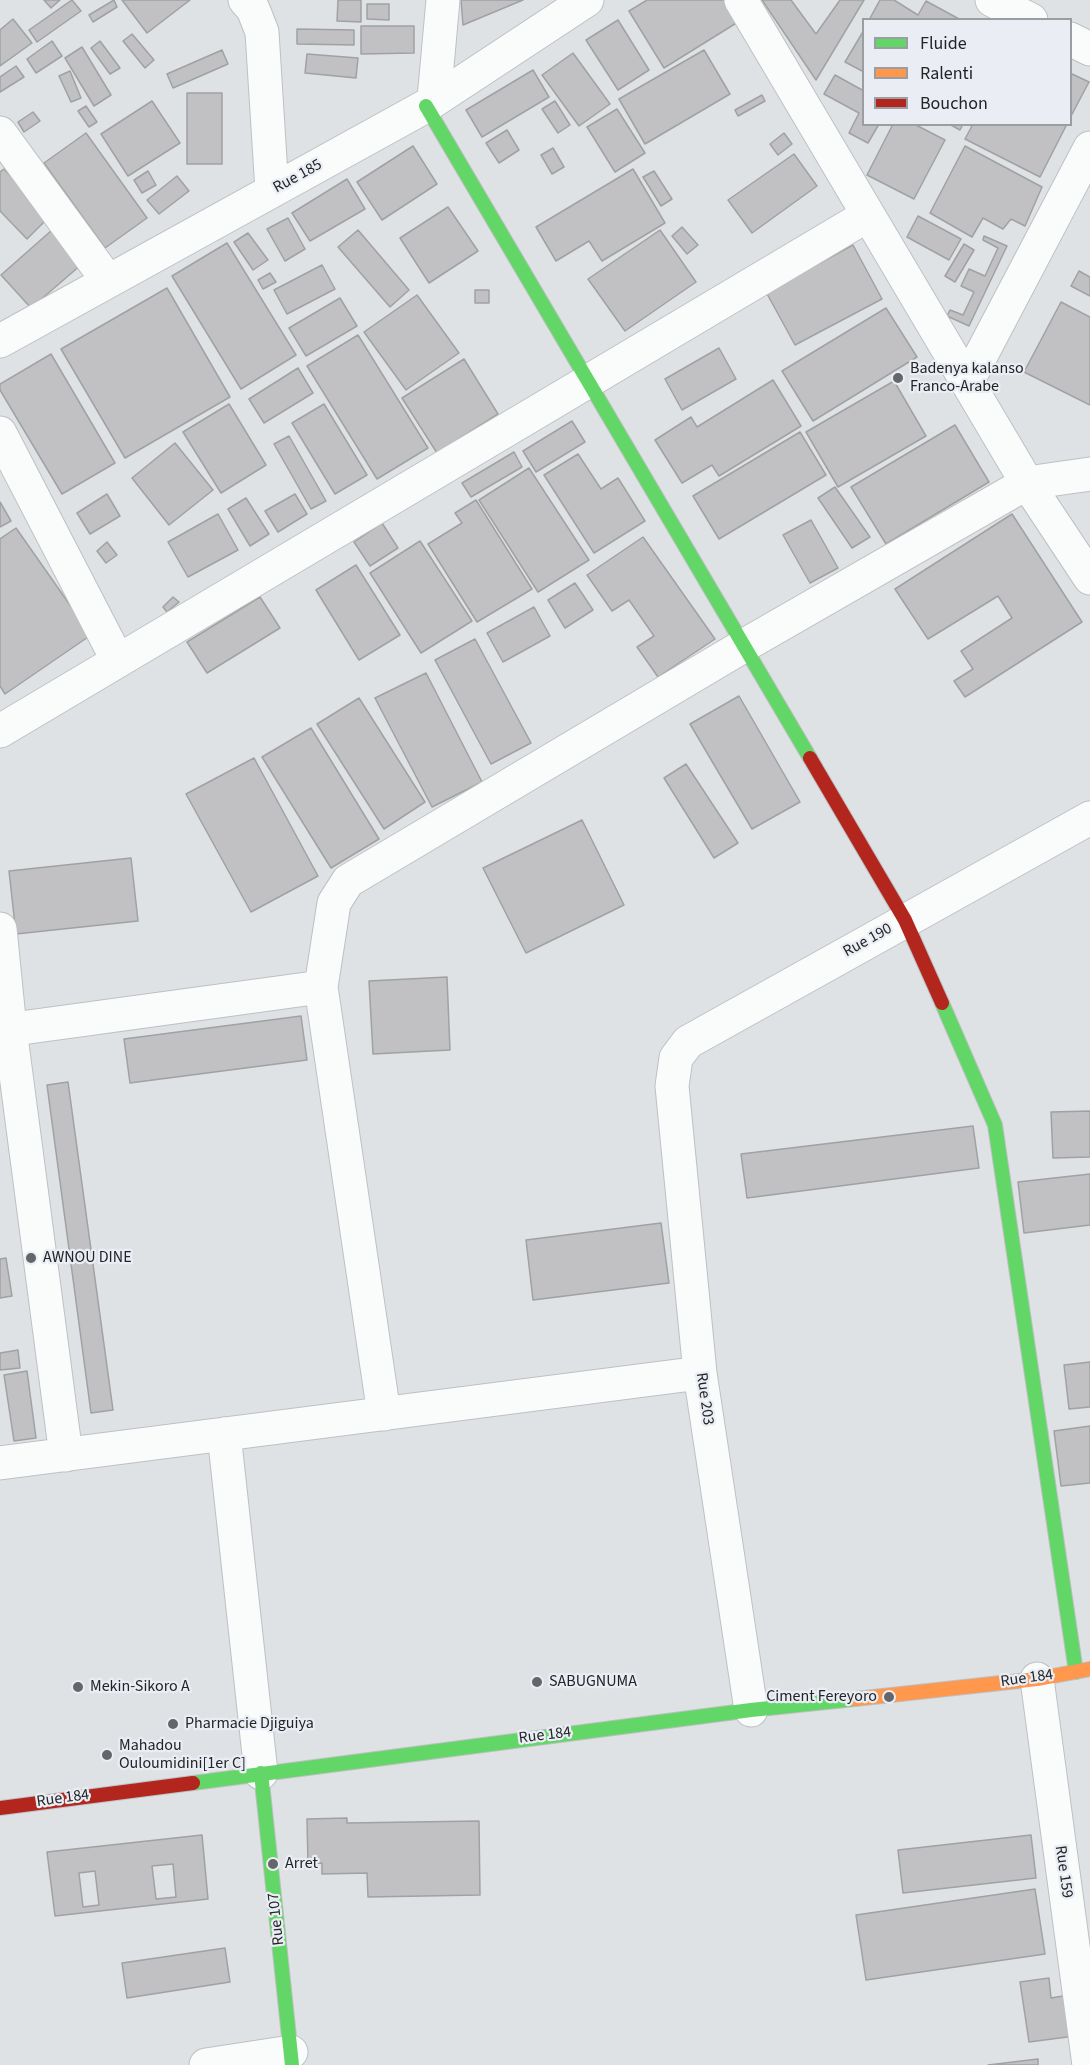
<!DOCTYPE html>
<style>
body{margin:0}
#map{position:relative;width:1090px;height:2065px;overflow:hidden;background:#dfe2e5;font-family:"Source Sans 3",sans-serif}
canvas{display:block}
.legend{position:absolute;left:862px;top:18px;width:210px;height:108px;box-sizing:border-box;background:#eaeef4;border:2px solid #9a9da2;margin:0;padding:8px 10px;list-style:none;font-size:18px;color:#232426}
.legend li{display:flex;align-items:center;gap:12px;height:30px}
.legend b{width:30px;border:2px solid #9a9da2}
</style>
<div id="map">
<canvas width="1090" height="2065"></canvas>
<ul class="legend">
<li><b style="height:8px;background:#63d668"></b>Fluide</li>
<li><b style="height:8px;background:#ff974d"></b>Ralenti</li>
<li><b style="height:8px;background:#b3261e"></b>Bouchon</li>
</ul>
</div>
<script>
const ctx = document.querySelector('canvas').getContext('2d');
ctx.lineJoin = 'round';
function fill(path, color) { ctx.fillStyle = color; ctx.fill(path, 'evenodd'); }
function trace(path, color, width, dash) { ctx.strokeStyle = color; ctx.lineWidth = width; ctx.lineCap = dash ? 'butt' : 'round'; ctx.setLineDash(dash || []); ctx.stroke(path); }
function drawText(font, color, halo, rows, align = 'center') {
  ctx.font = font + ' "Source Sans 3",sans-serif'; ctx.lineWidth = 4.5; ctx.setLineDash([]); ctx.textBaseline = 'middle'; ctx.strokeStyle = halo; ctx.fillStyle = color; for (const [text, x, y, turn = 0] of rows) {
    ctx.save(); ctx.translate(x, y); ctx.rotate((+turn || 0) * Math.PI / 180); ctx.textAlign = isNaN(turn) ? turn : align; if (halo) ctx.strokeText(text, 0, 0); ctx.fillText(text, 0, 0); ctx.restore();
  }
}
const building = new Path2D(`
 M44 0H60L51 8Z
 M72 0 81 11 37 42 29 30Z
 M114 0 117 7 93 22 89 15Z
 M122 0H190L147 33Z
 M338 0H361V22L337 21Z
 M461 0H523L463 25Z
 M647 0H724L738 22 664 68 629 11Z
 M762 0H791L816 34 840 0H864L816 80Z
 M880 0H894L918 15 926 1 961 20H869Z
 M367 4H389V20L367 19Z
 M13 19 32 43 0 66V30Z
 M618 20 649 70 618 90 586 40Z
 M361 26H414V53L361 54Z
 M297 29 354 30V45L297 44Z
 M864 30V72L845 62Z
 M132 34 154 60 145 68 123 41Z
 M52 41 62 56 36 73 27 59Z
 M100 41 120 68 110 74 91 48Z
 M82 47 111 95 94 106 65 58Z
 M222 50 228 64 173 88 167 74Z
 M704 50 730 94 645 144 619 99Z
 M573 53 610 104 579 126 542 75Z
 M307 54 358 58 356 78 305 73Z
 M16 66 24 77 0 92V77Z
 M533 70 549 97 482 137 466 110Z
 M70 71 81 98 71 102 59 76Z
 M1070 73 1089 82 1070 118Z
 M835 75 864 91V124H879L868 143 849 133 859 113 824 94Z
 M187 93H222V164H187Z
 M762 95 765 101 738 116 735 110Z
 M152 101 180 143 128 176 101 134Z
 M555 101 570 125 558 133 542 109Z
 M86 106 97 122 89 127 78 111Z
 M617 109 645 153 615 172 587 127Z
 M33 112 40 121 24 132 18 122Z
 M893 124H914L945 140 914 199 867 175Z
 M949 124H963L960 130Z
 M973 124H1067L1040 177 965 139Z
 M507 130 519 150 499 163 486 143Z
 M86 133 147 218 105 248 44 163Z
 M784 133 792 144 778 155 770 144Z
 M413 146 437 184 382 220 357 182Z
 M965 146 1042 187 1025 226 1011 219 1003 229 983 218 972 237 930 213Z
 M553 148 564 167 552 174 541 155Z
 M794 154 817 186 752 233 728 200Z
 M4 169 49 217 27 239 0 211V172Z
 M633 169 665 223 602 261 589 241 556 261 536 227Z
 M148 171 156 185 142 193 134 180Z
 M654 171 672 199 661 206 643 177Z
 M177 176 189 191 159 214 147 200Z
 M347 179 365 209 310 241 292 213Z
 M448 207 478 251 429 283 400 238Z
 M918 216 961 239 949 260 907 237Z
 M288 218 305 249 285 261 267 229Z
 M682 227 698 245 687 254 672 236Z
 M52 230 82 264 31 308 1 275Z
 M358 230 409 290 390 307 338 247Z
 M660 230 696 282 625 331 588 279Z
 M248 233 268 260 253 270 234 242Z
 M984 236 1007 246 969 326 947 316 950 310 963 315 974 292 961 286 969 269 985 276 998 248 983 240Z
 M227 243 296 355 241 389 172 276Z
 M964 244 974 250 955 282 945 276Z
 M853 245 882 299 795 345 766 292Z
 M322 265 335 289 287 314 274 290Z
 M1079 271 1090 277V296L1071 286Z
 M270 273 276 282 263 289 258 280Z
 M167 288 230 397 125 458 61 349Z
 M475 290H489V303H475Z
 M417 295 459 353 406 390 364 332Z
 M340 298 357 326 306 356 289 328Z
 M1061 302 1090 317V405L1024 372Z
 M886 308 917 357 813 421 782 371Z
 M358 335 428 448 377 479 307 366Z
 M719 348 736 379 682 410 665 379Z
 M51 354 115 463 62 494 0 390V384Z
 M464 359 498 414 437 453 402 398Z
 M298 368 313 393 264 423 249 399Z
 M773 380 801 426 719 476 712 465 682 483 655 440 691 417 697 427Z
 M894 381 926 436 838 487 806 432Z
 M229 404 266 465 221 493 183 432Z
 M324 404 367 475 335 494 292 423Z
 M572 421 585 442 536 472 523 451Z
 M955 425 989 482 886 544 851 487Z
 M800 432 826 475 719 539 693 496Z
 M289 436 326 501 311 509 274 444Z
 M175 443 213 490 169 525 132 478Z
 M514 452 522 467 471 497 462 483Z
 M578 454 601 489 618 478 645 521 594 553 544 475Z
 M529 468 589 560 538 592 479 500Z
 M835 487 870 537 852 548 818 498Z
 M107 494 120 516 90 534 77 513Z
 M295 494 307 514 278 532 265 511Z
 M246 498 269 534 250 546 228 509Z
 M476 500 532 589 477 622 428 544 462 523 455 513Z
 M0 502 11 521 0 527Z
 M218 514 238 550 188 577 168 542Z
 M1012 514 1082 622 965 697 954 681 973 669 961 651 1012 618 998 596 928 639 895 589Z
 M811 520 838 568 810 583 783 535Z
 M382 523 398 548 370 566 354 542Z
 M16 528 91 635 5 694 0 686V539Z
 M643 537 715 639 658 677 637 647 654 636 629 600 612 611 587 575Z
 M420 541 472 621 421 653 370 573Z
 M107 542 117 555 106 563 97 551Z
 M356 565 400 635 359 660 316 590Z
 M575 583 593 610 565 628 548 600Z
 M173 597 179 602 167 612 163 607Z
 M260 597 280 628 207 673 187 642Z
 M534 607 550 636 503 662 487 633Z
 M475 639 531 743 491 764 435 660Z
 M426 673 482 782 432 807 375 698Z
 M739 696 800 802 752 829 690 724Z
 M359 698 425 802 384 829 317 724Z
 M311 728 379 839 331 868 262 757Z
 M254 758 318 876 251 912 186 794Z
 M686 764 738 843 714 858 664 778Z
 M582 820 624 905 526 953 483 868Z
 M131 858 138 921 16 934 9 871Z
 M447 977 450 1050 373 1054 369 981Z
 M301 1016 307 1060 130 1083 124 1039Z
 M68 1082 113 1410 91 1413 47 1085Z
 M1090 1111V1157L1053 1158 1051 1112Z
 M973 1126 979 1168 747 1198 741 1154Z
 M1090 1174V1225L1024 1233 1018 1182Z
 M661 1223 669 1283 533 1300 526 1240Z
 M6 1258 12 1296 0 1298V1259Z
 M18 1350 20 1368 0 1370V1353Z
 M1090 1362V1407L1069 1409 1064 1365Z
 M27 1371 36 1438 14 1441 4 1375Z
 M1090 1426V1483L1061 1486 1054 1431Z
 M347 1818V1823L479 1821 480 1895 368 1897 367 1873 322 1874V1863L308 1864 307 1819Z
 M202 1835 208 1899 55 1916 47 1852ZM173 1864 176 1897 156 1899 152 1866ZM95 1871 99 1905 83 1907 79 1873Z
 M1031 1835 1036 1878 903 1893 898 1850Z
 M1035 1889 1045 1954 866 1980 856 1915Z
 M225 1948 230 1982 127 1998 122 1963Z
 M1049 1978 1051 1998 1069 1995 1075 2036 1029 2042 1020 1982Z
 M1038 2059V2065H988Z`);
fill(building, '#c1c1c3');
trace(building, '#a0a1a2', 1.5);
const street = new Path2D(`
 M245 0 253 9 262 32 272 191
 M741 0 1027 483 1090 578
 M992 0 1031 20
 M1070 39 1090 49
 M434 99 443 0
 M0 133 108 281
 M0 341 426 106 587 0
 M967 382 1090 148
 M0 433 118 661
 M0 731 868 215
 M0 929 10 1029 66 1455
 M0 1031 321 987
 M384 1414 321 987 334 903 348 881 745 645 1027 483 1090 474
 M224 1434 261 1773
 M0 1463 700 1373
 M1037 1679 1089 2065
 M751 1710 700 1373 672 1086 676 1058 688 1042 1090 818
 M206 2065 291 2052`);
const fast = new Path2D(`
 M426 106 810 758
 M942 1003 995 1125 1076 1672
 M261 1773 292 2065
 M193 1783 751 1710 855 1699`);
const slow = new Path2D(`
 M855 1699 1037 1679 1090 1669`);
const jam = new Path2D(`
 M810 758 905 920 942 1003
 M0 1808 193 1783`);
trace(street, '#bec0c3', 35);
trace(fast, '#bec0c3', 16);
trace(slow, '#bec0c3', 16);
trace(jam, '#bec0c3', 16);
trace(street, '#fafbfb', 33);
trace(fast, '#63d668', 14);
trace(slow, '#ff974d', 14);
trace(jam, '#b3261e', 14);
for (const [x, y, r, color] of [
 [898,378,6,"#656669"],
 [31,1258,6,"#656669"],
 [537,1682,6,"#656669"],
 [78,1687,6,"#656669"],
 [889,1697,6,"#656669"],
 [173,1724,6,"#656669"],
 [107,1755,6,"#656669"],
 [273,1864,6,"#656669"]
]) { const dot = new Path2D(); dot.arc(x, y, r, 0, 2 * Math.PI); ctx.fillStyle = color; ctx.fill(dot); trace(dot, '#eaeef4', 2); }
drawText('16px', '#232426', '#eaeef4', [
 ["Rue 185",298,177,-29],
 ["Rue 190",868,941,-29],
 ["Rue 203",704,1399,82],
 ["Rue 184",1027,1679,-8],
 ["Rue 184",545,1736,-7],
 ["Rue 184",63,1799,-8],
 ["Rue 159",1063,1872,82],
 ["Rue 107",277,1919,-96]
]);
drawText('16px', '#232426', '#eaeef4', [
 ["Badenya kalanso",910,369],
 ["Franco-Arabe",910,387],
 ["AWNOU DINE",43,1258],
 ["SABUGNUMA",549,1682],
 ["Mekin-Sikoro A",90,1687],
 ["Ciment Fereyoro",877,1697,"right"],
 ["Pharmacie Djiguiya",185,1724],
 ["Mahadou",119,1746],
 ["Ouloumidini[1er C]",119,1764],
 ["Arret",285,1864]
], 'left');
</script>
